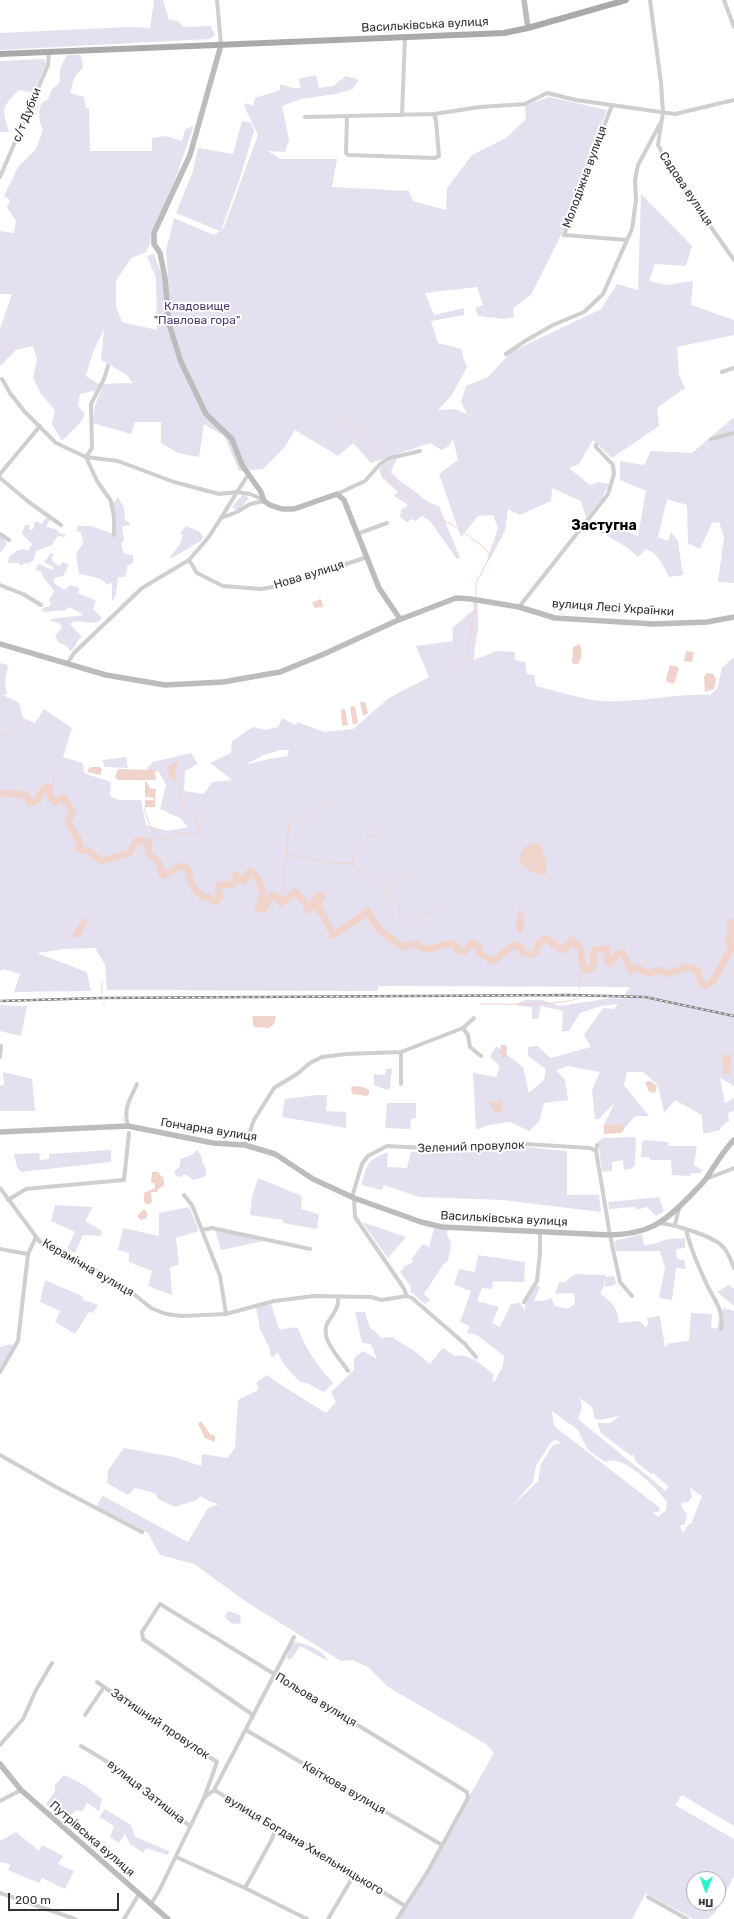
<!DOCTYPE html>
<meta charset="utf-8">
<style>
body{margin:0}
#map{position:relative;width:734px;height:1919px;overflow:hidden;background:#fff;font-family:Rubik,sans-serif}
canvas{display:block}
.north{position:absolute;left:686px;top:1871px;width:40px;height:40px;box-sizing:border-box;background:#fff;border:1px solid #adadad;border-radius:50%;rotate:181deg;font-size:11px;font-weight:700;line-height:16px;text-align:center;color:#323232}
.north::after{content:'';display:block;margin:auto;width:14px;height:18px;background:#28f6ca;clip-path:polygon(50% 0,100% 100%,50% 72%,0 100%)}
.scale{position:absolute;left:8px;top:1893px;width:111px;height:18px;box-sizing:border-box;border:2px solid #323232;border-top:0;padding-left:5px;font-size:12px;line-height:14px;white-space:nowrap;color:#323232;-webkit-text-stroke:3px #fff;paint-order:stroke}
</style>
<div id="map">
<canvas width="734" height="1919"></canvas>
<div class="north">Пн</div>
<div class="scale">200 m</div>
</div>
<script>
const ctx = document.querySelector('canvas').getContext('2d');
ctx.lineJoin = 'round';
function fill(path, color) { ctx.fillStyle = color; ctx.fill(path, 'evenodd'); }
function trace(path, color, width, dash) { ctx.strokeStyle = color; ctx.lineWidth = width; ctx.lineCap = dash ? 'butt' : 'round'; ctx.setLineDash(dash || []); ctx.stroke(path); }
function drawText(font, color, halo, rows, align = 'center') {
  ctx.font = font + ' Rubik,sans-serif'; ctx.lineWidth = 4; ctx.setLineDash([]); ctx.textBaseline = 'middle'; ctx.strokeStyle = halo; ctx.fillStyle = color; for (const [text, x, y, turn = 0] of rows) {
    ctx.save(); ctx.translate(x, y); ctx.rotate((+turn || 0) * Math.PI / 180); ctx.textAlign = isNaN(turn) ? turn : align; if (halo) ctx.strokeText(text, 0, 0); ctx.fillText(text, 0, 0); ctx.restore();
  }
}
fill(new Path2D(`
 M154 0H163L169 20 178 21 184 27 211 26 215 35 210 39 0 50V33L129 27 150 28Z
 M67 55H80C86 71 82 66 75 77 72 81 72 89 70 93L84 97 86 108H89L90 151H152V138L166 136 182 141 185 130 194 125 170 194 151 234 150 243 146 252 131 258 116 281V306L122 322 157 330 156 278 147 256 154 254 163 278H168L166 251 174 218 214 235 220 231 176 213 193 171 198 148 233 154 242 121 251 123 254 131 240 178 221 230 224 227 258 135 244 106 246 103 253 106 255 98 280 90V85C288 85 294 90 301 88L298 79 316 75 319 88 333 86 346 76 359 80 353 89 335 94 301 99 282 106 289 140 285 152 268 151 280 159H337L332 187 409 191 413 201 446 210 447 188 472 155 506 138 526 119 525 106 549 97 607 110 563 231 531 295 513 308 514 317 505 319 478 316 475 308 483 305 477 287 425 293 434 315 464 308V315L431 321 438 343 462 349 463 357 467 367 452 395 438 410 455 409 467 414 461 402 466 386 488 377 511 352 601 309 617 284 638 290 641 194 692 246 686 266 655 264 649 281 667 285 693 281 691 305 734 320V335L677 347 679 375 685 388 657 408 659 426 612 458 593 440 579 464 569 468 590 485 598 482 609 484 602 498 586 518 581 501 552 488 551 501 520 515 508 509 505 531 489 561 488 557 498 528 493 515 478 516 461 537 439 474 458 460 453 439 449 446 442 450 430 443 371 463 353 443 338 456 295 430 285 447 263 469 239 471 225 437 204 424 199 457 178 453 161 443V422H135L131 434 93 423 95 405 102 389 80 394 78 406 85 414 81 422 62 441 52 424 55 410 41 394 33 378 37 360 33 346 16 350 0 366V329L12 294H0V231L14 233 16 221 7 207 10 200 4 196 18 167 36 149 43 130 40 123 39 113 41 104 48 99 52 89C65 81 57 77 61 67 62 63 65 59 67 55ZM104 329 101 360 127 375 133 383 99 384 86 376 92 355Z
 M44 59 46 64 33 93 19 90C1 108 2 108 9 132H0V61Z
 M733 418 734 419V583L718 582 724 537 719 522 712 523 700 549 688 543 687 505 667 499 658 537 668 541 671 532 678 541 683 575 669 577C663 565 659 554 646 549L638 557 628 548 590 526 599 520 638 536 646 491 620 480V461L644 465 651 451 692 453Z
 M397 458 391 472C398 480 405 484 413 490 423 498 426 502 439 506L460 558 457 559 430 521 422 516 416 521 411 519 407 522 400 517 401 510 408 505 394 496 398 492 382 478 379 469 383 464Z
 M243 494 249 498 238 511 232 507Z
 M118 497 124 508 125 520 130 523 129 525 122 527 124 540 121 544 124 554 133 555V563L127 566V570L125 577H118L116 594 113 601 112 600V584L110 583 107 585C103 577 88 576 79 574L76 554 83 543 81 533 76 530 78 526H91L113 534V504Z
 M47 517 50 519 46 527 56 529 59 533 66 535 64 537 58 536 52 545 36 551 34 560 28 564 25 563 21 566 19 563H8L9 557C14 553 21 546 28 551L32 544 22 534 25 525H30L29 529 31 530 34 528V523L37 521 41 524Z
 M186 526 200 532 203 537 201 541 172 558 170 557 180 544 183 535 180 534Z
 M1 535 7 544 0 553V536Z
 M51 553 54 554 52 556V561L59 566 63 562 69 565 63 576 55 578 53 582 64 590 70 585 79 588 78 593 96 601 93 609 102 618C96 629 80 616 70 624L82 637C76 640 77 647 70 651L67 646 59 643 55 636 62 627 59 623 50 621 51 619 84 615 69 607 64 611C55 609 48 614 41 611L44 607H49L51 603 49 600 54 591 42 575V572L36 570 38 564 53 570V567L44 562Z
 M473 602 478 604C477 611 479 626 478 630 476 640 474 649 474 660L497 651 515 652V660L525 662 527 674 534 675 536 686C554 690 574 697 593 700 632 705 671 693 710 695L717 689 722 668 734 657V1086L720 1078 725 1103 734 1098V1111L728 1113 729 1121 722 1126 720 1130 703 1134 702 1115 675 1100 664 1113 658 1085 643 1072H627L624 1085 649 1116H635L625 1128 621 1124 604 1125 615 1102 599 1119H595L592 1090 600 1072 568 1066 556 1070 565 1080 568 1100 544 1103 539 1122 529 1131 510 1122 488 1125 476 1130 473 1073 496 1077 500 1066 490 1057 496 1046 523 1067 529 1093 544 1080 546 1069 528 1056V1047L537 1046 551 1058 591 1047 584 1035 603 1008 614 1009 618 1004 601 1006 580 1013 569 1031H562L563 1011 541 1006 538 1019H532V1007L518 1006 516 1004 525 1000H543L559 1006 612 998 622 999 630 987 379 986 377 991 107 990 105 965 95 948 64 949 37 953 87 972 91 991 14 992 20 974 3 969 0 971V663L8 665 5 681 7 695 1 694 19 703 23 718 35 723 44 709 72 728 63 757 83 763 84 773 111 782 110 796 119 800H141L146 825 168 831 188 827 180 818 160 809 166 785 159 772 146 769 153 762 191 753 198 764 185 771 184 791 204 794 212 782 232 780 210 763 231 753 232 741 253 727 265 730 278 727 282 718 296 725 297 722 324 732 353 729 389 698 429 677 416 646 453 641V627C462 622 465 615 474 610ZM280 750H289L287 756 268 759 245 765 264 755Z
 M126 757 128 768 104 767 103 760Z
 M0 1005 27 1006 21 1036 0 1031Z
 M386 1069H392L390 1088 387 1090 374 1085V1074L385 1075Z
 M3 1072 32 1079 35 1111H0V1086L4 1085Z
 M317 1095H327L326 1111 346 1112V1128L282 1117 285 1099Z
 M387 1103H416V1118L411 1119 410 1129 385 1128Z
 M635 1137 636 1141 635 1165 631 1169 624 1170 623 1160 612 1162V1171L602 1172 598 1142 603 1138Z
 M645 1140 668 1142V1146H697L694 1165 702 1170 700 1173H691L690 1176 672 1175 671 1160H650L649 1157H641L642 1142Z
 M526 1147 567 1151V1195H599L601 1212 502 1200 419 1197 384 1185 382 1190 361 1185C368 1163 366 1161 388 1152L387 1167 407 1168 411 1152H467Z
 M111 1150V1162L21 1172 17 1167 14 1154 39 1153 40 1160 49 1159V1154Z
 M197 1150 202 1157C200 1163 208 1168 206 1176L194 1180 184 1174 182 1177 176 1176 174 1172 180 1166V1159L192 1155Z
 M258 1178 302 1196 301 1209 319 1214 317 1229 283 1223V1220L250 1215 252 1197Z
 M659 1197 664 1211 656 1216 647 1207 636 1210 635 1207 609 1209 608 1202Z
 M55 1205 93 1207 85 1221 102 1231 100 1236 83 1235 75 1253 67 1249 75 1232 51 1221Z
 M189 1207 199 1231 176 1238 179 1265 170 1267 172 1295 148 1286 152 1271 129 1262V1253L118 1250 123 1228 159 1236V1213Z
 M362 1222 406 1237 388 1258Z
 M434 1228 448 1230 447 1235 451 1243 448 1261 443 1265 424 1294 430 1300 425 1304 411 1292V1287L400 1272 405 1266 413 1262 412 1258 423 1244 429 1247Z
 M215 1230 264 1241 221 1250Z
 M642 1234 644 1245 653 1244 668 1239 685 1238V1248L676 1249 677 1259 684 1260 686 1269 676 1268 672 1300 659 1298 665 1268 660 1251H616L614 1241Z
 M478 1255 525 1262 524 1282 493 1281 492 1289 482 1288 477 1301 499 1307 492 1323 500 1327 511 1304 520 1303 525 1310V1302L537 1285 540 1287 534 1301H543L551 1298 555 1306 567 1309 575 1304 574 1293 555 1294 559 1282H567L566 1280 576 1274 605 1275V1277L614 1276 616 1282 615 1285 605 1287V1277L604 1287 600 1293C612 1304 617 1305 619 1323L640 1321 646 1328 648 1323 647 1318 660 1316 665 1347 669 1343 689 1341 691 1313 712 1314 711 1328H717L723 1308 734 1311V1826L682 1795 675 1805 734 1839V1876L715 1913 707 1919H693L646 1893 632 1919H399L494 1753 486 1744 388 1687 369 1668 353 1660 341 1661 245 1601 194 1564 160 1555 148 1533 96 1507 103 1496 188 1542 208 1508 219 1504 211 1502 200 1496 197 1500 175 1507 158 1499 155 1493 135 1488 128 1495 107 1483 108 1470 124 1448 174 1457 201 1466 202 1454 228 1458 235 1447 238 1400 258 1390 257 1382 267 1375 278 1383 326 1413 336 1402 331 1392 354 1370V1358L363 1351 377 1359 371 1344 362 1343 355 1312H365L370 1328 375 1331 381 1338 392 1337 417 1353 430 1364 443 1348 455 1356C471 1353 483 1366 494 1375L492 1381H495L503 1366 504 1356 477 1335 467 1333 470 1326 460 1322 471 1291 454 1285 459 1269 475 1272ZM580 1398 592 1407 595 1419 600 1420 620 1416 610 1423H597L601 1433 631 1456 633 1454 636 1462 651 1474 653 1473 668 1486 666 1491 578 1419 582 1408ZM552 1411 577 1429 588 1450 605 1462C608 1461 612 1460 615 1461 632 1463 657 1489 667 1502L666 1510 658 1517 653 1512H658L660 1508 554 1426ZM556 1440 562 1443 553 1445 541 1464 538 1481 513 1505 533 1482 536 1466 551 1442ZM690 1488 702 1496 691 1524H689L683 1533 680 1526 685 1524 687 1514 681 1506 682 1503 688 1502 692 1497ZM694 1879H718V1903H694Z
 M45 1280 82 1296 83 1300 98 1305 93 1313 89 1312 75 1334 55 1322 60 1311 40 1302Z
 M729 1285 734 1289V1306L717 1292Z
 M271 1304 279 1329C286 1330 291 1326 298 1328 305 1348 318 1367 333 1383L324 1392 309 1384 299 1381 285 1366 277 1352 274 1357 270 1355V1349L260 1329 256 1307Z
 M12 1344 13 1349 0 1368V1347Z
 M228 1611 240 1615 241 1623C234 1626 228 1622 225 1616Z
 M292 1642C303 1642 324 1650 328 1661L300 1646 293 1657 289 1660 287 1657Z
 M64 1775 84 1785 102 1799 99 1811 87 1803 82 1812 77 1810 65 1820 46 1804 55 1791V1785Z
 M105 1809 131 1825 135 1837 169 1851 168 1855 146 1848 143 1853 130 1844 125 1834 119 1843 110 1837 114 1826 99 1817Z
 M16 1832 39 1851 42 1845 63 1856 58 1864 74 1871 65 1889 42 1878 39 1883 8 1870 10 1864 0 1862V1841Z`), '#e5e0f0');
fill(new Path2D(`
 M320 599 322 601 323 607 315 608 312 603Z
 M579 644C583 649 582 659 578 664H574L572 662 573 647Z
 M686 651 694 652 692 662 684 661Z
 M670 665 676 666 679 668 674 684 667 682 666 679Z
 M707 673 713 674C717 679 716 683 714 689L705 692 704 677Z
 M360 702H365L368 713 363 716Z
 M355 706 358 723 353 725 350 707Z
 M341 709H345L348 725H342Z
 M177 761 178 766 175 771 177 776 175 779H170L167 767Z
 M90 767H100L102 770 100 775 87 772Z
 M118 769 155 770 156 780H118L115 777Z
 M145 782H147L150 788 156 789 155 807H145V800H154L153 798 145 797Z
 M535 843 541 846 546 861V875C533 873 525 871 519 858L524 847Z
 M518 909 524 916 523 931 519 934 516 927Z
 M83 918 88 919 80 937 73 938 72 935Z
 M254 1016H276L274 1024 269 1028 254 1027 252 1017Z
 M501 1045H506L507 1048 506 1056 503 1057 500 1053Z
 M722 1055H731L729 1074H723Z
 M651 1081 657 1086 655 1093 649 1092 645 1082Z
 M354 1086 363 1087 369 1090V1094L367 1096 352 1094 351 1087Z
 M500 1099 503 1102 502 1110 498 1114 493 1110 489 1102H497Z
 M621 1124 625 1128 621 1133 604 1134V1125Z
 M152 1172H158L164 1179V1186L158 1189 157 1192H151L152 1202 147 1205 144 1202V1193L155 1188V1184L151 1182Z
 M144 1209 148 1214 146 1217 147 1218 141 1220 137 1216Z
 M201 1421 210 1434 215 1436V1442L205 1438 198 1424Z`), '#f0d4cb');
trace(new Path2D(`
 M0 353 3 349
 M334 415C346 422 378 445 381 458
 M383 466 389 479 412 501 427 512 453 525 485 548 490 556 476 583V596
 M454 673 467 656 476 602
 M0 734H7L21 722
 M49 787 53 786 54 767
 M145 807V812L154 835 149 842
 M151 841 159 837 170 839 177 834H200L197 821 193 814 187 809 179 798 180 788 175 779
 M286 858 289 821 306 818 307 815 320 809 329 799
 M354 863 352 856 364 846 368 837 374 836 383 828
 M386 889 387 896 395 899 399 905V915L404 920H412L415 924 421 925 422 918 428 913 438 911
 M281 903 286 858 293 855 334 863 354 864 357 870 379 882 385 888 393 881 404 876
 M579 989V978L584 967
 M102 995V982
 M103 1004 105 1005
 M481 1004C498 1004 568 1006 578 998
 M123 1119 124 1121`), '#f0d4cb', 1);
trace(new Path2D(`
 M0 793 26 795 30 803 39 799V796L46 787H49L51 798 55 802 63 797 73 812 68 822C71 832 82 837 79 849L88 851 101 861 129 853 137 840 149 842 148 847 150 856C161 863 159 863 162 875H165L180 866 187 868C190 880 195 898 211 898L212 901 215 902 220 897 218 891 220 885 233 884 235 882 236 875 244 882 250 871 259 880 263 893 258 909H264L272 895 277 897 281 903 295 892 305 902 309 910 317 896H322L317 907 322 913 333 935 362 916 367 910C373 925 390 941 405 947L415 943C430 957 437 942 454 944L458 950 464 952 472 943 478 946 480 953 493 961C502 956 507 948 516 945L522 949 523 953 530 955 536 952 540 942 546 939 563 950 573 940 581 950 582 962 585 970 591 969 594 963 593 955 595 950 607 949V961L610 963 618 954 623 953 631 971 634 967 649 973 661 970 666 974 687 967 697 970 702 983 706 986 713 981 731 949 729 938 734 935
 M734 923 731 922 730 930 734 931`), '#f0d4cb', 7);
trace(new Path2D(`
 M217 0 221 45
 M650 0 661 83 663 112 658 145 671 170 734 260
 M724 0 734 27
 M612 105 564 235 627 240
 M402 115 405 37
 M347 116 346 153 348 155 435 158 439 156 436 121 434 114
 M305 117 434 114 480 107 525 104 547 93 576 100 675 114 734 100
 M0 177 48 65 49 52
 M506 354 525 341 553 325 584 312 603 294 632 229 636 200 635 180 638 165 661 122
 M722 372 734 368
 M2 379 10 393 24 411 56 443 86 457 118 461 174 482 219 494 237 492 248 475
 M711 439 734 433
 M86 457 92 448 91 404 104 379 108 366
 M86 457 97 481 111 501 114 517V535
 M0 474 40 426
 M0 478 30 503 61 525
 M337 494 365 481 381 463 390 458 420 451
 M221 518 237 492 250 494 264 500
 M0 534 9 540
 M357 534 387 523
 M189 560 197 573 223 586 261 589 285 585 367 557
 M0 585 23 594 41 605
 M519 607 608 494 614 474 613 465 596 447V445
 M67 664 74 653 142 588 189 560 208 538 221 518 237 512 250 504 264 501
 M463 1028 474 1018
 M401 1052 463 1028 468 1035 470 1047 481 1056
 M0 1057 1 1046
 M128 1126C123 1108 130 1100 137 1084
 M245 1145 254 1120 274 1088 297 1074 310 1063 322 1057 346 1054 401 1052V1084
 M597 1145 596 1151 610 1235 620 1282 632 1296
 M706 1179 734 1168
 M0 1188 40 1242 96 1270 130 1291 151 1308 166 1314 182 1316 226 1314 274 1301 314 1296 371 1297 381 1300 407 1296
 M184 1195 192 1205 220 1276 226 1314
 M352 1197 362 1164 368 1156 387 1146 445 1149 525 1144 590 1148 596 1151
 M354 1198 355 1217 403 1287 407 1296 412 1298 465 1344 476 1357
 M8 1200 26 1189 35 1188 124 1180 129 1133
 M660 1223C675 1225 715 1236 724 1248 729 1254 731 1261 734 1268
 M675 1225 679 1208
 M686 1229C690 1249 699 1267 707 1285 715 1301 724 1310 721 1329
 M202 1230 212 1228 310 1249
 M0 1249 28 1254
 M338 1297C339 1307 335 1311 330 1319 316 1337 339 1356 348 1371
 M524 1302 537 1281 540 1252V1233
 M0 1372 18 1341 28 1254 36 1237
 M0 1455 56 1487 142 1532
 M104 1687 217 1762 204 1798 159 1891 151 1904
 M85 1715 104 1687 97 1682
 M253 1715 143 1639 142 1632 160 1604 467 1792 468 1798 428 1871 397 1919
 M246 1730 442 1845
 M0 1745 23 1719 36 1690 52 1663
 M81 1746 113 1765 190 1826
 M214 1790 294 1637
 M205 1797 214 1790 312 1847 405 1906
 M0 1801 21 1790
 M176 1857 245 1888 307 1919
 M245 1888 271 1841 276 1828
 M0 1893 75 1919
 M648 1897 687 1919
 M124 1919 139 1894
 M328 1919 354 1875`), '#cfcfcf', 4);
trace(new Path2D(`
 M524 0 528 28
 M221 45 190 155 154 233V244L160 253 165 278 169 324 181 362 206 414 232 439 242 465 261 492 264 501 270 505 282 509H294L337 494 344 500 379 588 400 619
 M0 644 106 675 165 685 223 682 280 672 324 654 396 621 456 598 471 599 519 607 555 618 654 624 707 622 734 617
 M0 1132 128 1126 213 1143 245 1145 275 1154 313 1179 354 1198 421 1222 442 1227 610 1235C647 1234 663 1224 688 1198 694 1192 700 1186 705 1180 715 1166 722 1152 734 1140
 M0 1764 21 1790 168 1919`), '#bcbcbc', 5.5);
trace(new Path2D(`
 M0 54 504 33 528 28 626 0`), '#aaa', 6);
const rail = new Path2D(`
 M0 1001 101 998 569 995 645 997 734 1016`);
trace(rail, '#878787', 2.5);
trace(rail, '#fff', 1, [3]);
drawText('12px', '#323232', '#fff', [
 ["Васильківська вулиця",425,25,-3],
 ["с/т Дубки",27,115,-68],
 ["Молодіжна вулиця",585,177,-70],
 ["Садова вулиця",686,189,56],
 ["Нова вулиця",309,575,-17],
 ["вулиця Лесі Українки",613,608,4],
 ["Гончарна вулиця",209,1130,9],
 ["Зелений провулок",471,1147,-2],
 ["Васильківська вулиця",504,1219,3],
 ["Керамічна вулиця",88,1268,30],
 ["Польова вулиця",316,1700,31],
 ["Затишний провулок",160,1724,34],
 ["Квіткова вулиця",344,1788,30],
 ["вулиця Затишна",146,1792,38],
 ["Путрівська вулиця",92,1839,41],
 ["вулиця Богдана Хмельницького",304,1845,31]
]);
drawText('12px', '#513a73', '#fff', [
 ["Кладовище",197,307],
 ["\"Павлова гора\"",197,321]
]);
drawText('bold 14px', '#000', '#fff', [
 ["Застугна",604,526]
]);
</script>
